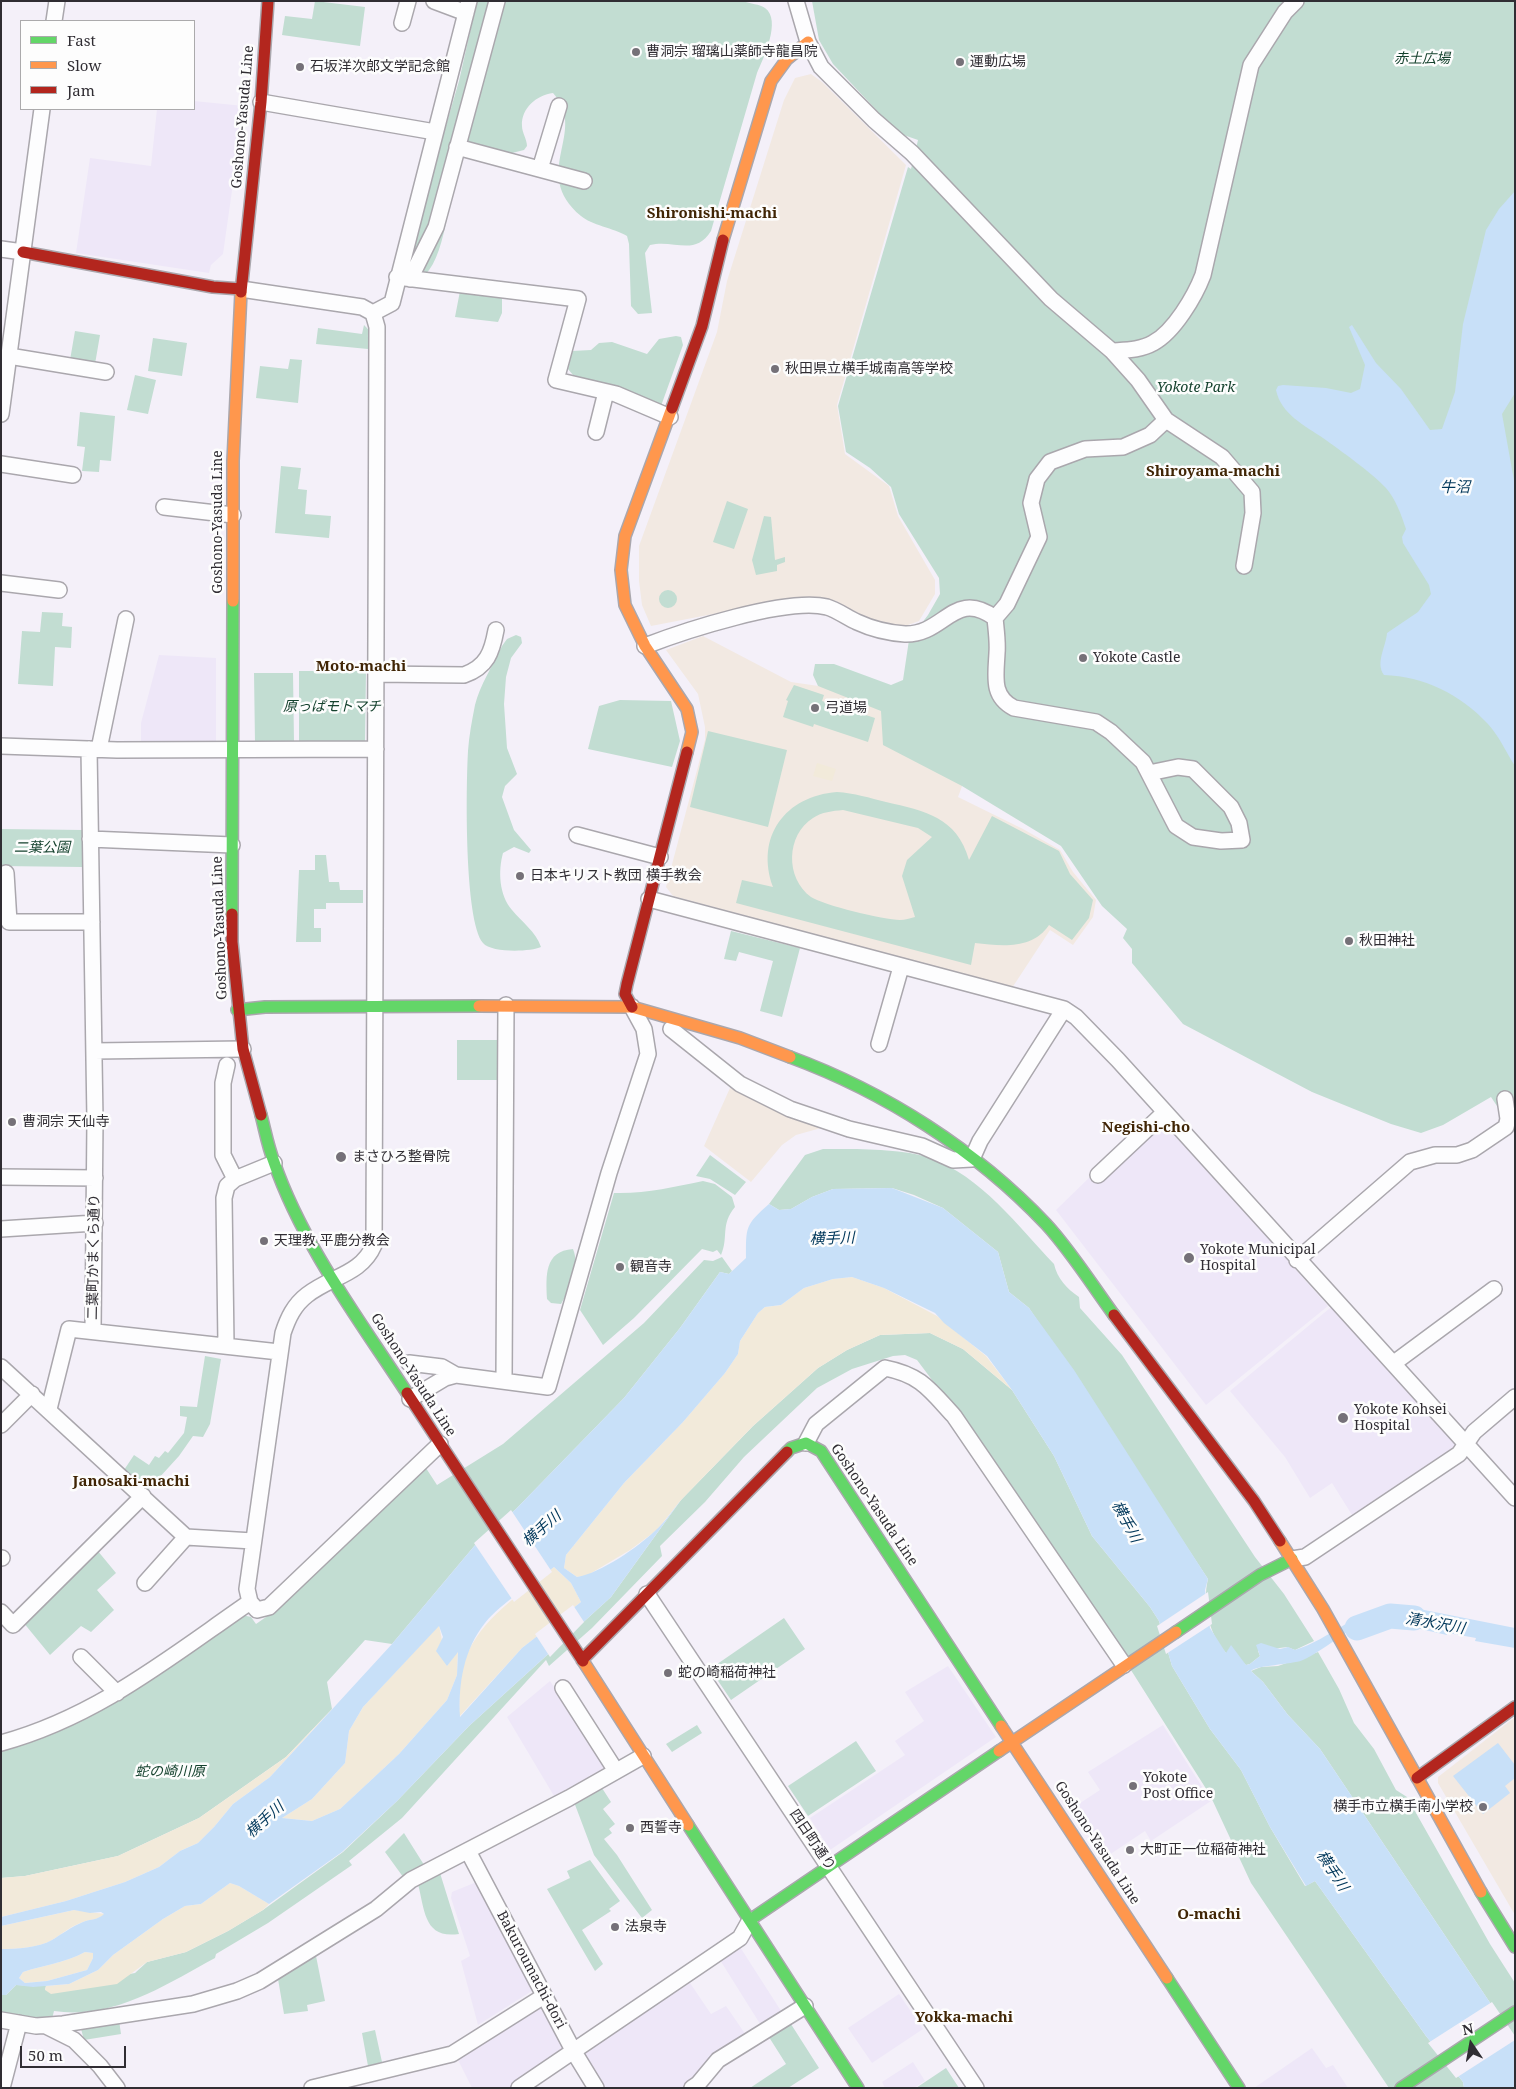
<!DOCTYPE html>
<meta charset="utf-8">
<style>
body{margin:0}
#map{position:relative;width:1516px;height:2089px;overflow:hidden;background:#f4f0f9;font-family:"Noto Serif",serif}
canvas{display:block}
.frame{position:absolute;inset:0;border:2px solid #302d33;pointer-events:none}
.legend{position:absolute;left:20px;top:20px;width:175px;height:90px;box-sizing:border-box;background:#fdfdfd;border:1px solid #abaaac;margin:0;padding:6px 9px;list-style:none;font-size:15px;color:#302d33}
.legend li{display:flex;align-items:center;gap:10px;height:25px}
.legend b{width:25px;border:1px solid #abaaac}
.north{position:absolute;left:1446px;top:2019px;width:50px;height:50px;-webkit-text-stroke:4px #fdfdfd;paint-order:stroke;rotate:348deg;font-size:14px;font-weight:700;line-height:20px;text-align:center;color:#302d33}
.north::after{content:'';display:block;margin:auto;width:18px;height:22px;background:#302d33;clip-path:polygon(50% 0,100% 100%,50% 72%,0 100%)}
.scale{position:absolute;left:20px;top:2046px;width:106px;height:22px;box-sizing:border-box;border:2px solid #302d33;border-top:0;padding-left:6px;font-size:15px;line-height:18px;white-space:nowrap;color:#302d33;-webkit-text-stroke:4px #fdfdfd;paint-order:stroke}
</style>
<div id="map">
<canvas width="1516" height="2089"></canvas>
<div class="frame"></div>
<ul class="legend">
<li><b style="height:6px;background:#63d668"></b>Fast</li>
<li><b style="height:6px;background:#ff974d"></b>Slow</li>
<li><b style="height:6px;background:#b3261e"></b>Jam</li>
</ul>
<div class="north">N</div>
<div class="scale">50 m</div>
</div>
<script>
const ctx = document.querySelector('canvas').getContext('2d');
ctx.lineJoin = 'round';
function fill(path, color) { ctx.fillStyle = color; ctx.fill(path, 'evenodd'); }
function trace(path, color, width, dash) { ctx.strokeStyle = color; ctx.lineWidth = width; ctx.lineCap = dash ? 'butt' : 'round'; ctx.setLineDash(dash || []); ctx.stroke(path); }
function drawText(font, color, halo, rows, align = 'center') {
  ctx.font = font + ' "Noto Serif","Noto Sans JP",serif'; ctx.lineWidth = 5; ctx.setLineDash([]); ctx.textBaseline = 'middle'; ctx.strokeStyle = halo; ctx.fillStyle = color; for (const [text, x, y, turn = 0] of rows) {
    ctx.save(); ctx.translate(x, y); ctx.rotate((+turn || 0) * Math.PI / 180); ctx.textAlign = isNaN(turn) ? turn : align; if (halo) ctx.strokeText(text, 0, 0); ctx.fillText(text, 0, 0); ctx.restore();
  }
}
fill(new Path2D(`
 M194 101 244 106 223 254 211 265 209 273 76 253 90 158 151 166 157 109H194Z
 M159 655 216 658V744L141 746V723Z
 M1162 1119 1328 1306 1206 1405 1056 1210 1093 1174Z
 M1330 1308H1334L1457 1445 1352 1515 1332 1483 1310 1498 1285 1457 1230 1391Z
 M948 1666 996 1737 830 1850 810 1818 905 1755 895 1741 924 1721 905 1692Z
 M550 1681 607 1767 554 1796 507 1717Z
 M1163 1725 1211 1801 1151 1841 1145 1831 1103 1859 1071 1809 1100 1790 1088 1772Z
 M479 1881 535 1989 478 2025 461 1961 470 1956 451 1898 452 1892Z
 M740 1947 783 2014 762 2027 720 1960Z
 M690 1983 711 2014 726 2006 746 2035 703 2074 683 2088H603L582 2053Z
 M899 1994 923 2029 872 2063 848 2028Z
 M539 2006 565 2050 509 2088H472L457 2058Z
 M1312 2048 1326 2068 1333 2065 1348 2088H1254Z
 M913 2062 925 2081 914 2088H885L882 2082Z`), '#eee7f8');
fill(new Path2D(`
 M811 74 822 82 906 165 837 405 845 454 889 486 898 516 935 580V594L919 621 908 625H897L867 618 836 601 817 598 734 610 651 626 642 605 639 581V546L717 332 727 281 784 100 795 78Z
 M703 636 791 682 901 698 971 762 958 797 1023 829 1060 850 1073 872 1096 900 1093 917 1073 945 1050 930 1012 988 673 896 666 887 705 740V727L698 694 666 650Z
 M730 1088 799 1121 821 1128 796 1135 782 1145 751 1182 704 1146Z
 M1515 1717V1915L1438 1783V1777Z`), '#f2e9e2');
fill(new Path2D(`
 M315 1 365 7 360 46 282 35 285 16 312 19Z
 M477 1H743C750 4 760 4 765 8 782 20 763 59 757 73L711 231C695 257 674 239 650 245L645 253 652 313 638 314 631 306 629 244 627 236C614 228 591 225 581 216 529 172 589 132 553 93 537 95 521 108 522 126 522 133 527 139 527 146L524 150 512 153 465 152C447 185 449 251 425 275L404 260 433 170 459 81Z
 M812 1H1515V1133L1491 1097 1443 1125 1421 1133 1391 1124 1312 1092 1183 1024 1132 963V949L1123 938 1127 929 1102 906 1061 846 962 786 883 745 881 711 818 686 813 675 815 664H834L891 685 903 680 909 640 928 615 940 594 939 578 899 514 891 487 870 468 846 452 838 406 908 167 911 169 918 140 898 133 833 64 819 40Z
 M460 291 502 294V313L498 322 455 317Z
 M364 325 369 330 368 349 316 344 318 328 362 334Z
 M75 331 100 335 95 364 70 360Z
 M676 336 681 337 683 345 661 406 604 384 573 375 568 369 572 351 591 350 599 343 612 342 647 354 659 339Z
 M153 338 187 343 182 376 148 371Z
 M290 359 302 360 298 403 256 398 260 366 288 369Z
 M135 375 156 380 148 414 127 410Z
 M80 412 115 416 111 461 100 460 99 472 82 471 85 447 77 446Z
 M281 466 301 468 298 489 307 490 305 514 331 516 329 538 275 533Z
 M727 501 748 509 734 549 713 542Z
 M764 516 771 517 775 560 785 557V562L777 565V571L756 575 752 560Z
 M659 599a9 9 0 1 1 18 0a9 9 0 1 1-18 0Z
 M42 612 63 613 62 626 72 627 71 648 55 647 53 686 18 684 22 631 40 632Z
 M516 635 521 637 522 643 511 658 506 677 504 704 507 748 517 774 505 786 502 797 514 830 531 850 529 853 514 847 503 853C498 871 499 895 512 910 522 922 536 932 541 947 530 952 491 953 483 943 464 920 466 785 468 751 469 736 472 720 475 705 480 685 493 665 502 646L507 639Z
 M299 671H366L365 742H299Z
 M254 673H293L294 742 255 743Z
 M794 685 824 695 822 701 875 718 868 742 814 724 813 727 783 717 788 701 786 700Z
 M620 700 671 701 680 741 672 767 588 749 599 706Z
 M708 731 787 750 768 827 690 807Z
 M837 792C854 793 870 798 886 802 925 811 957 817 969 860L992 816 1059 851 1070 874 1093 900 1089 918 1072 940 1049 925C1032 950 1002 946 975 943L971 965 736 903 742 880 773 887C755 837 785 796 837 792ZM843 810 918 828 932 837 907 860 902 876 915 917C910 918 905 920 900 920 884 920 823 905 811 897 785 878 786 835 813 818 822 812 832 811 843 810Z
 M1 829 83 830 82 867 1 866Z
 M315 855H326L329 882H339L340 890H363V903H326V909H314V928H321V942H296L299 870H315Z
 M731 931 800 948 782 1017 760 1011 773 961 739 952 736 961 724 959Z
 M457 1040H499V1080H457Z
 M823 1149C855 1149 900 1148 930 1158 981 1176 1018 1226 1054 1264 1057 1278 1067 1289 1079 1297L1080 1308 1122 1355 1255 1557 1284 1594 1314 1641 1295 1650 1287 1647 1258 1651 1260 1656 1250 1664 1246 1665C1240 1659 1231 1658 1226 1653 1209 1634 1202 1604 1208 1579L1029 1308 1009 1292 998 1252 943 1208 914 1195 892 1188 833 1189 812 1197 791 1209 779 1210 769 1204 805 1155Z
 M710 1155 746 1182 735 1195 710 1179 696 1176Z
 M703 1181 715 1184 732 1197 735 1207C720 1225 729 1237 721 1255L717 1250 713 1252 702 1249 634 1318 603 1345 580 1310 614 1193C645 1194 673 1187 703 1181Z
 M573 1249C580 1266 571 1288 561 1304L551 1303 547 1299C546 1276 544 1251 573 1249Z
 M722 1257 732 1271 729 1274 720 1272 680 1328 624 1398 516 1509 476 1544 392 1644 365 1640 327 1682 332 1709 286 1757 199 1818 118 1856 25 1876 1 1878V1749L242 1615 251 1617 256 1624 279 1608 424 1465 437 1485 503 1444 644 1323 704 1260 713 1261Z
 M930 1333 963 1349 1012 1390 1054 1456 1092 1536 1150 1607 1159 1621 1172 1666 1210 1729 1241 1770 1270 1827 1305 1886 1315 1881 1426 2036 1463 2082 1464 2088H1389L1251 1883 1210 1795 1117 1648 960 1417 917 1360 905 1355 893 1356 852 1369 817 1388 744 1457 705 1502 660 1546 662 1556 592 1628 549 1666 546 1660 402 1818 349 1861 352 1865 268 1923 216 1954 215 1958C165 1985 113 2020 54 2011L52 2019 1 2015V1995H6L16 1985 46 1986 45 1990 135 1973 147 1962 186 1952 228 1931 263 1910 343 1852 397 1801 469 1726 611 1597 681 1500 753 1426 818 1368 847 1350 880 1335Z
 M205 1356 221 1359 210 1424 203 1437 193 1436 179 1456 148 1490 124 1470 134 1455 149 1465 155 1456 159 1458 165 1451 168 1453 184 1433 187 1417 180 1416V1406L197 1407Z
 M97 1550 116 1573 97 1590 114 1610 91 1632 81 1626 50 1655 23 1622Z
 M784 1618 805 1649 731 1700 710 1669Z
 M1318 1652 1339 1689 1354 1723 1374 1749 1396 1790 1407 1797 1490 1944 1515 1983V2040L1320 1749 1288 1715 1263 1682 1251 1671 1261 1667 1278 1666Z
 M697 1725 702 1733 672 1752 666 1744Z
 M856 1741 876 1771 808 1816 788 1786Z
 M602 1788 611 1802 603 1809 615 1824 609 1829 612 1833 604 1839 617 1855 652 1910 642 1918 594 1855 574 1802Z
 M404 1833 426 1868 406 1881 385 1852Z
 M590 1860 620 1901 609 1909 611 1911 582 1930 603 1964 595 1971 547 1889 570 1878 567 1871Z
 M440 1873 459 1934C424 1939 425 1911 418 1884Z
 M316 1956 325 2001 307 2005 308 2011 284 2014 278 1979Z
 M119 2020 121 2034 84 2040 80 2025Z
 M789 2021 819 2068 788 2088H750L786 2064 767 2034Z
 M375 2030 382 2062 368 2066 362 2033Z
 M946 2068 959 2088H916Z`), '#c2ddd2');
fill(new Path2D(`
 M817 763 836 769 832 781 813 776Z
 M852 1277 884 1288 937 1316 986 1356 1012 1390 963 1349 930 1333 880 1335 847 1350 818 1368 753 1426 681 1500 657 1530 630 1550 588 1575 577 1577 564 1568 566 1555 624 1483 683 1422 725 1373 738 1354 740 1341 758 1313 765 1307 781 1305 804 1288 833 1279Z
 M554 1567 571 1583 581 1602 522 1648 459 1717C460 1699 458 1677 465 1660 480 1618 521 1594 554 1567Z
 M439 1625 447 1666 458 1650 457 1675 447 1700 399 1754 368 1783 340 1809 312 1821 282 1818 312 1799 345 1763 349 1731 363 1707Z
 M332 1709 270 1777 233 1804 214 1827 198 1843 180 1851 159 1867 125 1882 66 1901 1 1917V1878L25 1876 118 1856 199 1818 286 1757Z
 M230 1883 239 1886 269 1904 263 1910 228 1931 186 1952 147 1962 117 1984 51 1994 45 1990 46 1986 69 1984 98 1970 113 1955 163 1919 185 1906 201 1904Z
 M74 1910 105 1914C98 1920 91 1919 83 1922 71 1926 62 1934 52 1940 39 1948 16 1949 1 1949V1926Z
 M85 1952 93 1953V1958L87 1970 47 1981 25 1983 19 1978 23 1972C44 1965 65 1963 85 1952Z`), '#f2eada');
fill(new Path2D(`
 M1515 191V393L1502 414 1515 486V766C1506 752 1499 736 1488 724 1461 695 1424 676 1384 675 1375 663 1386 647 1387 633L1418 612 1431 594 1429 585 1403 543 1402 537 1406 529C1401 514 1396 500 1386 488 1371 472 1341 451 1323 438 1304 425 1281 414 1276 390L1278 386 1283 385 1326 388 1351 393 1360 389 1365 365 1349 327 1352 325 1376 363 1401 389 1430 430 1442 429 1455 392 1463 324 1486 230 1499 209Z
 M892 1188 943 1208 998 1252 1009 1292 1029 1308 1074 1370 1208 1579 1205 1590 1210 1628 1226 1653 1231 1645 1246 1665 1250 1664 1260 1656 1256 1645 1261 1643 1280 1649 1288 1647 1295 1650C1330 1639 1356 1611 1394 1604L1515 1628V1648L1475 1641 1476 1638 1448 1633 1447 1635 1389 1622H1381L1379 1615C1359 1620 1325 1650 1303 1660 1291 1665 1256 1665 1251 1671L1263 1682 1288 1715 1320 1749 1515 2040V2088H1464L1463 2082 1426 2036 1315 1881 1306 1886 1270 1827 1241 1770 1210 1729 1172 1666 1159 1621 1150 1607 1092 1536 1054 1456 1012 1390 987 1356 944 1323 935 1313 884 1288 852 1277 833 1279 804 1288 781 1305 765 1307 758 1313 740 1341 738 1354 725 1373 683 1422 624 1483 566 1555 564 1568 577 1577C601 1573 638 1547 656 1530 665 1522 673 1510 681 1500L611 1597 469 1726 397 1801 342 1852 269 1904 239 1886 230 1883 201 1904 185 1906 163 1919 113 1955 98 1970 69 1984 33 1987 16 1985 6 1995H1V1949C16 1949 38 1948 52 1940 62 1934 71 1927 83 1922 90 1919 98 1920 104 1914L101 1912 90 1913 74 1910 1 1926V1917L66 1901 125 1882 159 1867 180 1851 198 1843 214 1827 233 1804 270 1777 392 1644 476 1544 516 1509 624 1398 680 1328 720 1272 729 1274 746 1258C746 1227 745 1225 769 1204L779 1210 791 1209 812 1197 833 1189ZM554 1567 571 1583 581 1602 522 1648 460 1717C458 1684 464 1649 485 1623 502 1602 533 1584 554 1567ZM439 1626 443 1637 436 1651 447 1666 458 1652 457 1675 447 1700 399 1754 368 1783 340 1809 312 1821 282 1818 312 1799 345 1763 349 1731 363 1707ZM85 1952 93 1953V1958L87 1970 47 1981 25 1983 19 1978 23 1972C44 1965 65 1963 85 1952Z
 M1498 1743 1515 1765V1778L1505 1786 1510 1793 1483 1814 1453 1776Z`), '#c8e0f8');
fill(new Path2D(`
 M511 1510 552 1572 514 1602 474 1543Z
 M1208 1592 1212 1624 1166 1654 1157 1626Z
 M573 1605 584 1622 550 1657 535 1634Z
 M1492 2002 1515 2036V2040L1456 2078 1428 2043Z`), '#f4f0f9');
trace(new Path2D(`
 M1357 1628 1390 1616 1414 1618`), '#c8e0f8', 25);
const street = new Path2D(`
 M434 1 466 13
 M796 1 808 42 821 67 874 120 912 153 1051 299 1112 351 1138 380 1166 420 1222 457 1252 492 1253 513 1244 566
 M54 21 57 1
 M402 23 408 1
 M261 102 435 132
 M457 147 584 181
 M540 169 559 106
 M1 249 23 252
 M397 277 578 299 556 380 616 394 670 417
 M410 279 436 227 497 1
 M241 289 362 307 373 313
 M373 313 377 327 374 1245C361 1275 331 1276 307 1295 294 1305 288 1318 283 1333L247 1589 250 1602 257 1610 269 1607 440 1444
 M373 313 392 303 469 1
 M1112 351C1125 350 1141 350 1153 343 1174 332 1195 296 1203 275L1251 65 1285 12 1296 1
 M9 356 106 372
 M1 414 42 109
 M596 432 606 392
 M1 464 73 475
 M164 507 233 515
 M1 583 59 590
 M645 646C684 631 787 597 827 607 837 610 848 618 857 622 872 629 890 633 905 634 945 635 954 588 995 618
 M376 674 464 675C487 667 492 652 496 630
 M1 746 117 750 376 749
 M89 749 95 1120 93 1330
 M99 749 126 619
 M1149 773 1178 767 1193 769 1231 807 1239 823 1242 840 1221 841 1193 837 1176 826 1143 762 1111 732 1096 722 1014 708C991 696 996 676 997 653 998 642 996 629 995 618L1007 604 1039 537 1031 503 1037 479 1050 462 1085 449 1123 447 1150 435 1166 420
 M577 835 660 857
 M90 839 232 845
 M6 873 9 922H92
 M649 899 1064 1009 1076 1017 1118 1060 1515 1498
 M671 1029 740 1084 790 1109 849 1129 922 1146 953 1160 972 1159 980 1141 1064 1009
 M879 1044 901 967
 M94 1051 243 1049
 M227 1065 223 1083V1155L235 1179
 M1098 1175 1165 1112
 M1 1177 95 1178
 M1 1229 95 1223
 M1297 1260 1410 1162 1435 1155H1457L1472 1150 1506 1127 1508 1119 1505 1099
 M226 1345 224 1198 227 1186 235 1179 274 1163
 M409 1363 442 1367 456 1375
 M1394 1363 1494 1289
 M1 1367 186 1537 253 1541
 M504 1380 506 1005
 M410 1399 445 1378 456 1375 548 1387 609 1173 648 1054 644 1029 632 1007
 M49 1409 69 1329 279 1352
 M1 1425 32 1394
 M806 1443 816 1424 885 1368C921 1375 930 1390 954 1416L1124 1665
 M1 1558H2
 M1292 1559 1305 1557 1459 1454 1474 1432 1515 1397
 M145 1583 186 1537
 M647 1594 976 2088
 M1 1612 13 1625 143 1496
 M81 1657 117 1693
 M563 1688 616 1771
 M1 1743C97 1717 170 1657 250 1602
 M468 1851 574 2052 596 2088
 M1 2020 36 2026 63 2024 193 2004 237 1991 260 1981 376 1909 411 1880 569 1798 643 1756
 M46 2026 74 2040 100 2066 117 2088
 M2 2088 19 2023
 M312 2088 452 2054 544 1996
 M519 2088 740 1938 750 1920
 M692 2088 698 2084 718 2060 805 2006`);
const fast = new Path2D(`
 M232 914 233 601
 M237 1010 265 1007 479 1006
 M790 1057C885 1092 976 1150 1046 1224 1071 1251 1092 1285 1114 1315
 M261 1115C265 1130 268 1147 274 1162 302 1244 360 1321 407 1393
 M787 1452 791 1448 806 1443 821 1451 1001 1726
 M1176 1632 1260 1575 1292 1559
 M688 1825 858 2088
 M1481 1892 1515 1947
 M750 1920 999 1751
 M1167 1978 1239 2088
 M1401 2088 1515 2012`);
const slow = new Path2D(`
 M723 240 771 81 787 59 808 42
 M672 408 625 536 621 570 625 605 645 646 687 709 692 732 687 752
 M233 601V461L241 292
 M479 1006 632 1007 740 1038 790 1057
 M1280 1541 1323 1609 1481 1892
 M583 1661 688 1825
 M1001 1726 1167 1978
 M999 1751 1176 1632`);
const jam = new Path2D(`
 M23 252 213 287 241 289
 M241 292 261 102 268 1
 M672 408 702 326 723 240
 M232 914V942L243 1049 261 1115
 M632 1007 625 994 627 984 687 752
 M1114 1315 1254 1501 1280 1541
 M407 1393 583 1661
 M582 1660 787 1452
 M1417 1778 1515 1707`);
trace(street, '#aaa7ad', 18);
trace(fast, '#aaa7ad', 14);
trace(slow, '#aaa7ad', 14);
trace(jam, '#aaa7ad', 14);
trace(street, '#fdfdfe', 15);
trace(fast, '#63d668', 11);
trace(slow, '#ff974d', 11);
trace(jam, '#b3261e', 11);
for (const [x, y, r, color] of [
 [636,52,5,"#757178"],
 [960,62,5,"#757178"],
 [300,67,5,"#757178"],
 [775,369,5,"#757178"],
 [1083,658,5,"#757178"],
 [815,708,5,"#757178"],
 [520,876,5,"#757178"],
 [1349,941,5,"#757178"],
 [12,1122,5,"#757178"],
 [341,1157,6,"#757178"],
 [264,1241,5,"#757178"],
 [1189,1258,6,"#757178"],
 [620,1267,5,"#757178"],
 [1343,1418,6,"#757178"],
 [668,1673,5,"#757178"],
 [1133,1786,5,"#757178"],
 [1483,1807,5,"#757178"],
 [630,1828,5,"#757178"],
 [1130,1850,5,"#757178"],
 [615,1927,5,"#757178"]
]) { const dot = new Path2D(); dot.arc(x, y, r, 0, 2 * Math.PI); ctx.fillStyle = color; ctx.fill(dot); trace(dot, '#fdfdfd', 2); }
drawText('14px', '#302d33', '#fdfdfd', [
 ["曹洞宗 瑠璃山薬師寺龍昌院",646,52],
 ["運動広場",970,62],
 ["石坂洋次郎文学記念館",310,67],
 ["秋田県立横手城南高等学校",785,369],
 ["Yokote Castle",1093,658],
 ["弓道場",825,708],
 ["日本キリスト教団 横手教会",530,876],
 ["秋田神社",1359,941],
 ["曹洞宗 天仙寺",22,1122],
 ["まさひろ整骨院",352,1157],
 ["天理教 平鹿分教会",274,1241],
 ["Yokote Municipal",1200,1250],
 ["Hospital",1200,1266],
 ["観音寺",630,1267],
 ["Yokote Kohsei",1354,1410],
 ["Hospital",1354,1426],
 ["蛇の崎稲荷神社",678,1673],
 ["Yokote",1143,1778],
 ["Post Office",1143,1794],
 ["横手市立横手南小学校",1473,1807,"right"],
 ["西誓寺",640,1828],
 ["大町正一位稲荷神社",1140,1850],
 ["法泉寺",625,1927]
], 'left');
drawText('italic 14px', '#15422e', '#fdfdfd', [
 ["赤土広場",1422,59],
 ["Yokote Park",1196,388],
 ["原っぱモトマチ",332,707],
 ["二葉公園",42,848],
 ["蛇の崎川原",170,1772]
]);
drawText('14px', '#302d33', '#fdfdfd', [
 ["Goshono-Yasuda Line",243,117,-85],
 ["Goshono-Yasuda Line",218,522,-90],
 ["Goshono-Yasuda Line",220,928,-92],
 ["二葉町かまくら通り",94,1257,-89],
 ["Goshono-Yasuda Line",413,1375,57],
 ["Goshono-Yasuda Line",874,1505,56],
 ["四日町通り",812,1840,56],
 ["Goshono-Yasuda Line",1097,1843,57],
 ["Bakuroumachi-dori",531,1970,62]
]);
drawText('bold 15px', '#402505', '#fdfdfd', [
 ["Shironishi-machi",712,214],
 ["Shiroyama-machi",1213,472],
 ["Moto-machi",361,667],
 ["Negishi-cho",1146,1128],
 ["Janosaki-machi",131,1482],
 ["O-machi",1209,1915],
 ["Yokka-machi",964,2018]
]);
drawText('italic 15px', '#00375a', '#fdfdfd', [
 ["牛沼",1455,488],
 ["横手川",832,1239,-2],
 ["横手川",1126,1522,62],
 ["横手川",542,1529,-41],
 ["清水沢川",1435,1624,10],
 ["横手川",265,1820,-42],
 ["横手川",1332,1871,57]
]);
</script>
